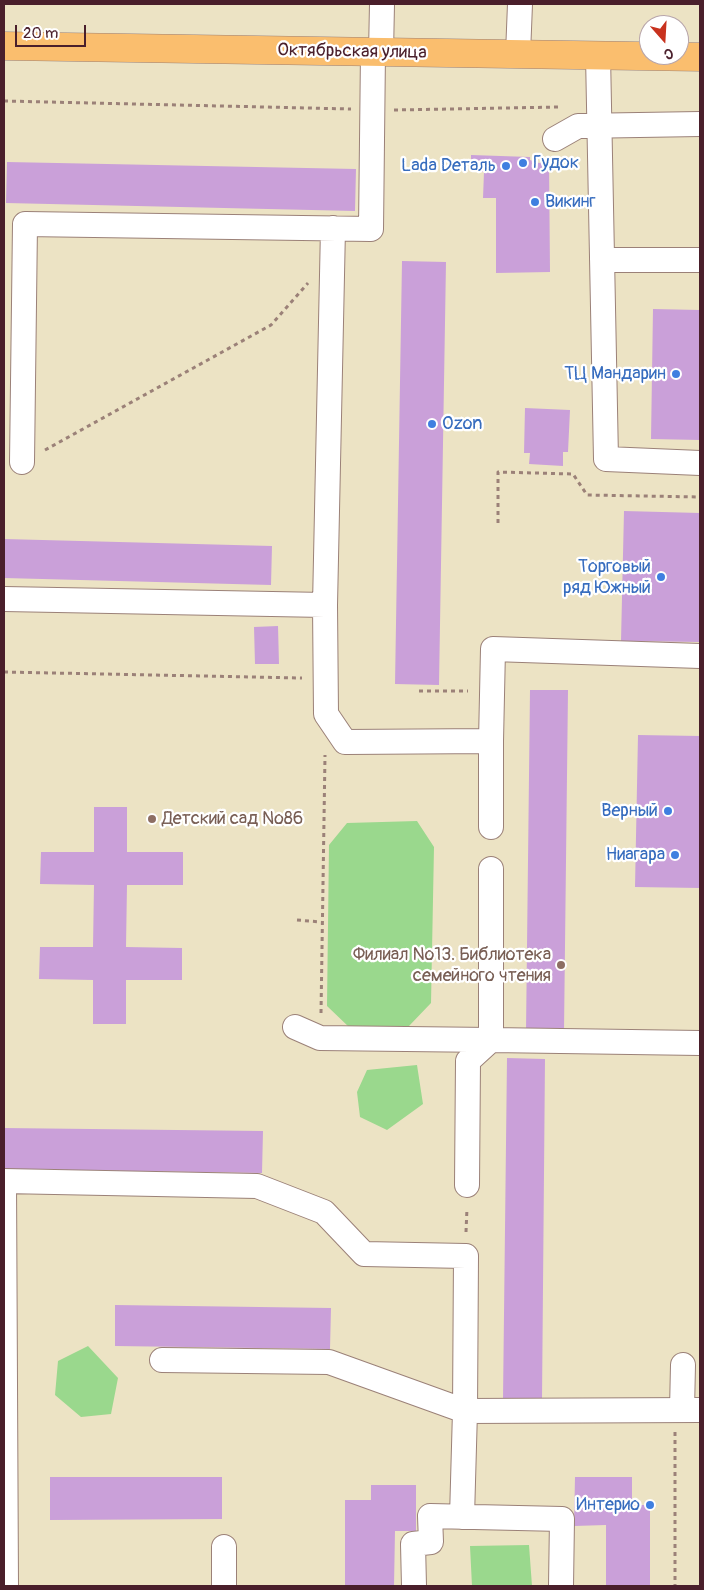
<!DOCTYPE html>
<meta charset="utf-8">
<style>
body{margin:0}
#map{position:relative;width:704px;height:1590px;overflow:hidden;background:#ece3c4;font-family:Pangolin,sans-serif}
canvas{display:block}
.frame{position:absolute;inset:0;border:5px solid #4a1f2b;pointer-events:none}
.north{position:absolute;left:639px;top:15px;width:50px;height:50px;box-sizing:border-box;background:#fff;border:1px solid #b7a5aa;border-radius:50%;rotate:161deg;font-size:14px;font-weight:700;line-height:20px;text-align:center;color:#4a1f2b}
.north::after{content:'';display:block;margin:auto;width:18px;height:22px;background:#c8321e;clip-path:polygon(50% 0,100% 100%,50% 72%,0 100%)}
.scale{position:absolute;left:15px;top:25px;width:71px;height:22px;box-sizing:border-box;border:2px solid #4a1f2b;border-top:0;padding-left:6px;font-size:15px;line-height:18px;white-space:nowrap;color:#4a1f2b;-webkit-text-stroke:4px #fff;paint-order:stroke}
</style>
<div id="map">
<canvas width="704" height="1590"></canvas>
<div class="frame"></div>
<div class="north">С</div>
<div class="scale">20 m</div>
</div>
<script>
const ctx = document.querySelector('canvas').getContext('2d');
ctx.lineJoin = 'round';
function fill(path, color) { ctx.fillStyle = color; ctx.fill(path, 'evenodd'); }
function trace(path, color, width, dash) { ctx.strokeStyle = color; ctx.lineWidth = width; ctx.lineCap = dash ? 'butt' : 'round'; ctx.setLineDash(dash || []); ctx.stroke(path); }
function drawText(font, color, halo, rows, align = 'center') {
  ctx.font = font + ' Pangolin,sans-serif'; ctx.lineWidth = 4.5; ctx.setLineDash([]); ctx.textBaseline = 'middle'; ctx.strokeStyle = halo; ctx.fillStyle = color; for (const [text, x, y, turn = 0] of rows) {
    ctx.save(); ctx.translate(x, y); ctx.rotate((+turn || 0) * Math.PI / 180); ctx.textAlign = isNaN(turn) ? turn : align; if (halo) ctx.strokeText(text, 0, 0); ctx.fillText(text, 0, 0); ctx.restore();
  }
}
fill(new Path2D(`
 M417 821 434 847 431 1003 409 1026 350 1028 327 1006 329 845 347 823Z
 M417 1065 423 1104 387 1130 360 1117 357 1092 367 1070Z
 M88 1346 118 1378 111 1414 81 1417 55 1395 58 1361Z
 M529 1545 532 1586H472L470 1546Z`), '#9ad88d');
fill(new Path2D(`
 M471 155 530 157V160L539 163 549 161 550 272 496 273V198H483L484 172H471Z
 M7 162 356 169 355 211 6 203Z
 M402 261 446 262 439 685 395 684Z
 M653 309 700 310V440L651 439Z
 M525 408 570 410 568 452H563V466L529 464 530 453H524Z
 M624 511 700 513V642L621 641Z
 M4 539 272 546 271 585 4 578Z
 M278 626 279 664H255L254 627Z
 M530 690H568L564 1031H526Z
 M638 735 700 736V888L635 887Z
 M94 807H127V852H183V885H127L126 947 182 948V980H126V1024H93V980L39 979 40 947H93L94 885 40 884 41 852H94Z
 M507 1058 545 1059 542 1400 503 1399Z
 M4 1128 263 1131 262 1173 4 1169Z
 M115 1305 331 1308 330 1349 115 1346Z
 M50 1477H222V1519L50 1520Z
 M575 1477H632V1505H650V1586H606V1525L574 1526Z
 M371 1485H416V1531H395L394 1586H345V1500H371Z`), '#caa0d9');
const minor = new Path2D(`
 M381 53 382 4
 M518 54 520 4
 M598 55 606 459 700 463
 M555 139 578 126 700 124
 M333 228 325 605 326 714 345 742 491 741 493 649 700 656
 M602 260H700
 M22 462 25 224 371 229 373 52
 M4 599 325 605
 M491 741V827
 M491 869V1040L700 1043
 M295 1027 320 1038 491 1040
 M467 1185 468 1061 491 1040
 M162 1360 329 1362 465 1411 462 1517
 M682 1410 683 1365
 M224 1547V1586
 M6 1586 4 1181 257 1186 324 1212 364 1254 466 1256 465 1411 700 1410
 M414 1586 413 1544 431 1542 430 1516 562 1519 561 1586`);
const major = new Path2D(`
 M4 46 700 57`);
trace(minor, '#9b8178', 26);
trace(major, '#9b8178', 29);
trace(new Path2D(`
 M4 101 351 109
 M394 110 560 107
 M45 450 271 325 308 283
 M498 523V472L573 474 587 495 700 497
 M4 672 302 678
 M419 691H468
 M297 920 321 922
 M321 1013 325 755
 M466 1232 467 1208
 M675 1432V1586`), '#9b8178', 3, [4, 4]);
trace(minor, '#fff', 24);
trace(major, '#fabe6e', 28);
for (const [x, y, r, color] of [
 [523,163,5,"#3f7fe0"],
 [506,166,5,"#3f7fe0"],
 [535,202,5,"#3f7fe0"],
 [676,374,5,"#3f7fe0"],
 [432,424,5,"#3f7fe0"],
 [661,577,5,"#3f7fe0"],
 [668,811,5,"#3f7fe0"],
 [152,819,5,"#8d6e63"],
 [675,855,5,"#3f7fe0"],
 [561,965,5,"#8d6e63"],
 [650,1505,5,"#3f7fe0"]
]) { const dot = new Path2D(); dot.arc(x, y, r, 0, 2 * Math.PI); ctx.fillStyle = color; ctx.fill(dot); trace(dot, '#fff', 2); }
drawText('18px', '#4a1f2b', '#fff', [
 ["Октябрьская улица",352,52,1]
]);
drawText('18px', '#366cbe', '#fff', [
 ["Гудок",533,163,"left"],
 ["Lada Dеталь",496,166],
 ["Викинг",545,202,"left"],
 ["ТЦ Мандарин",666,374],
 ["Ozon",442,424,"left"],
 ["Торговый",651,567],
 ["ряд Южный",651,588],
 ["Верный",658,811],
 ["Ниагара",665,855],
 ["Интерио",640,1505]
], 'right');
drawText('18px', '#785e54', '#fff', [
 ["Детский сад №86",162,819],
 ["Филиал №13. Библиотека",551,955,"right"],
 ["семейного чтения",551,976,"right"]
], 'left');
</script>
